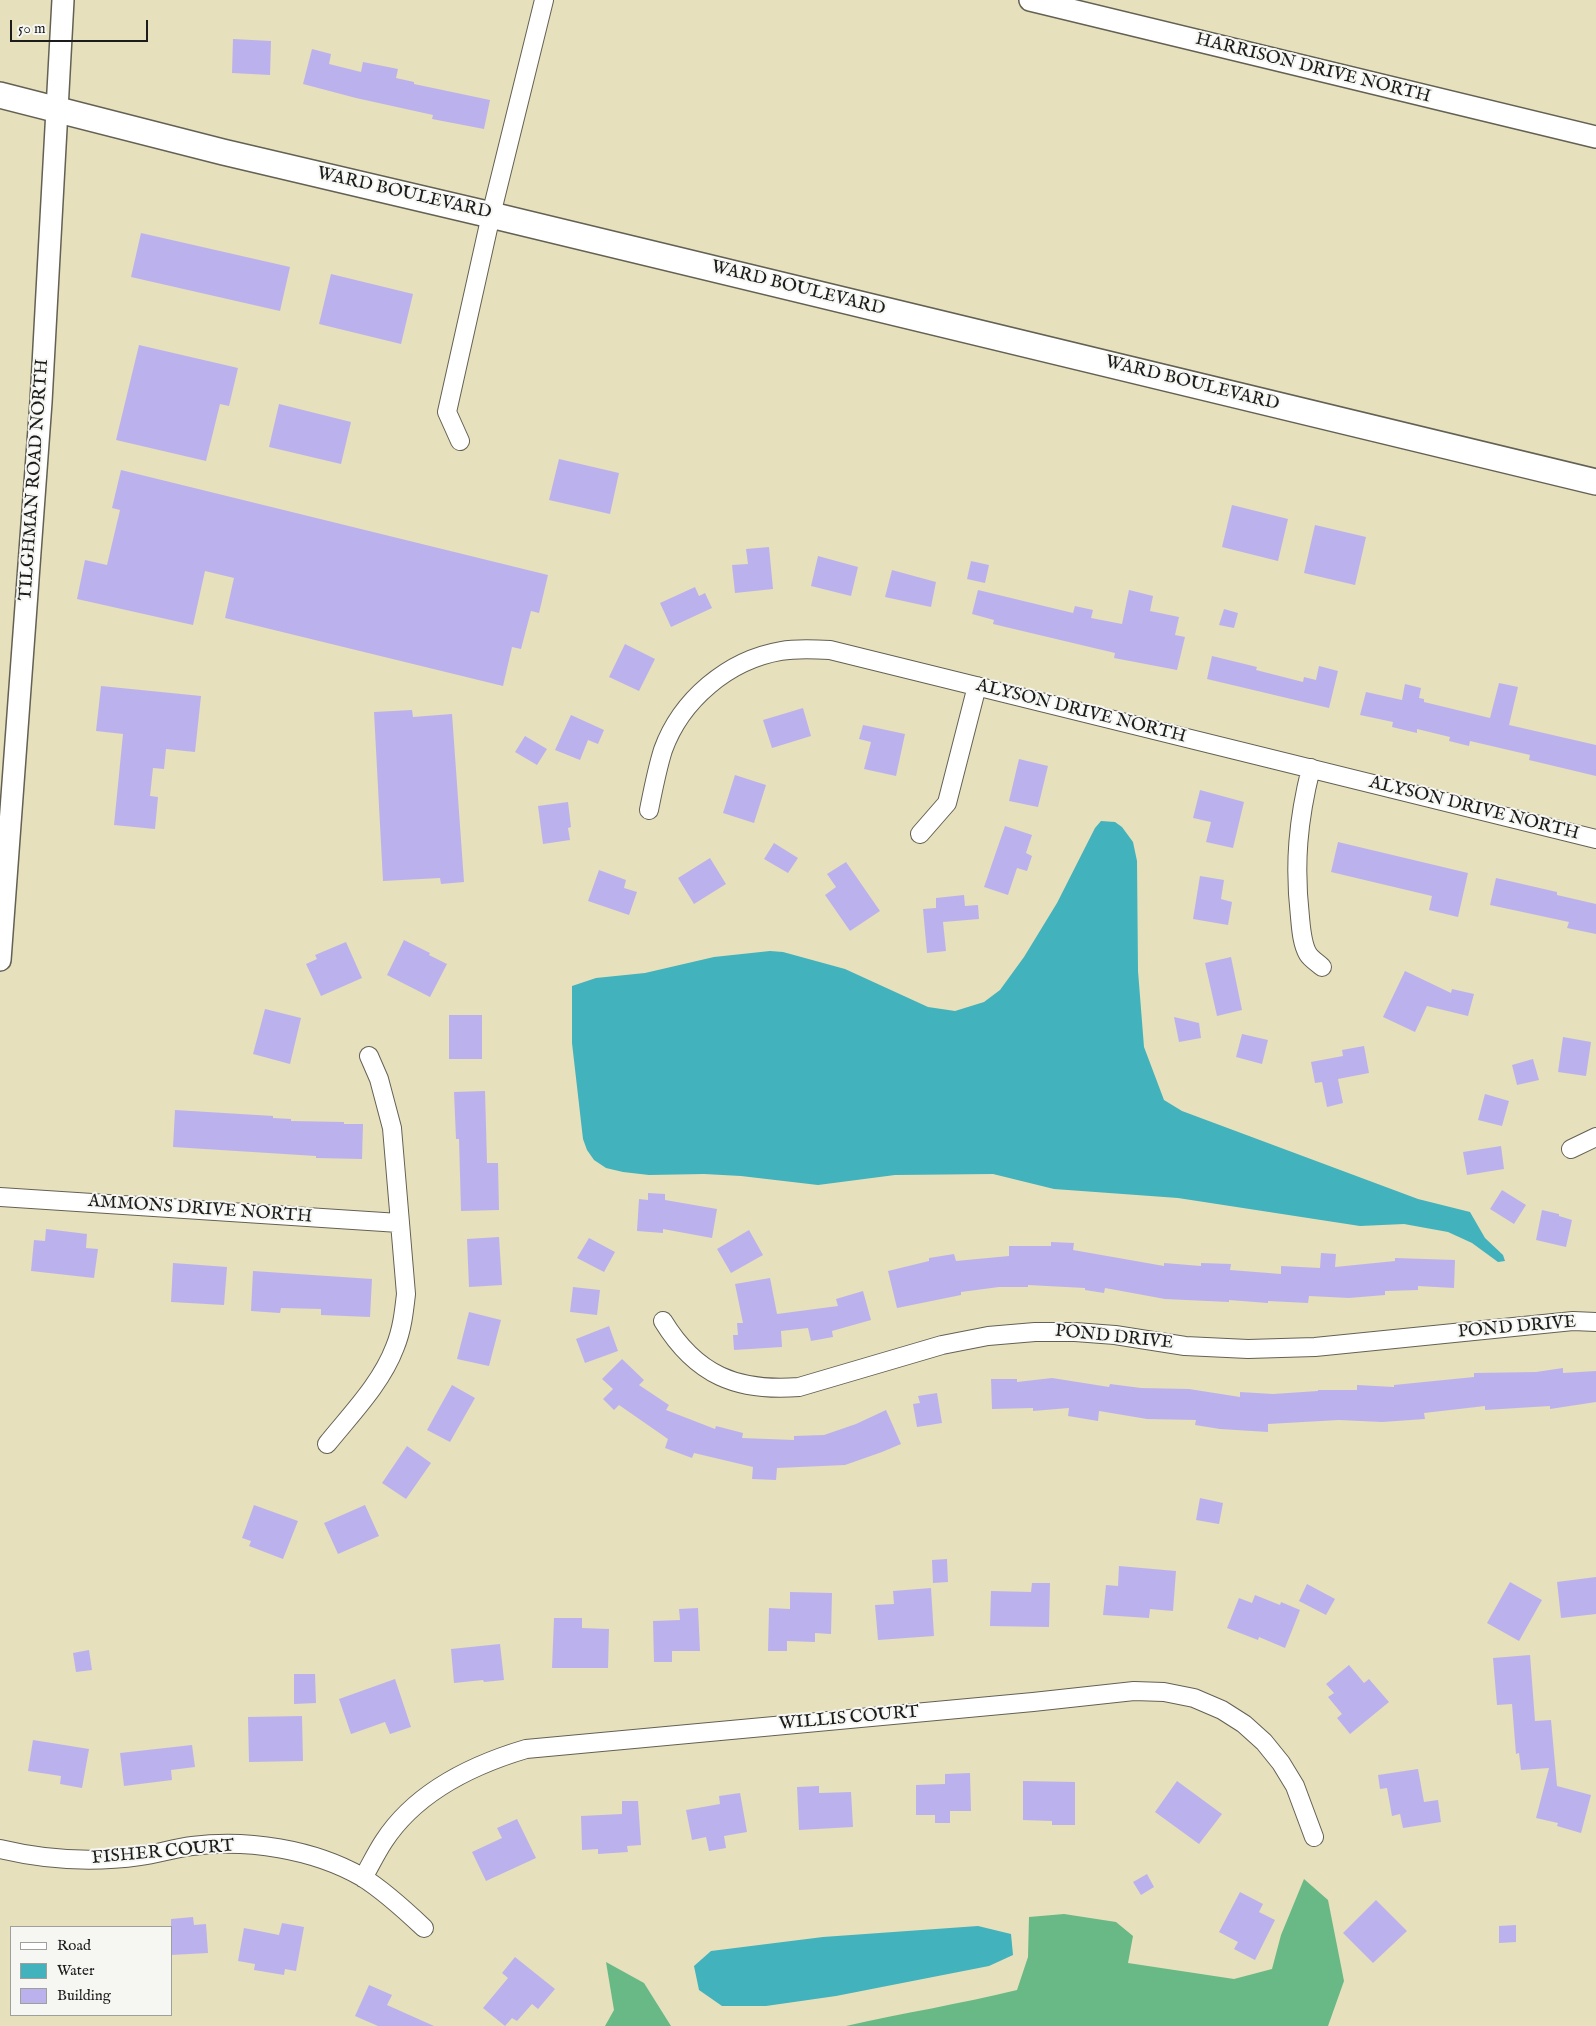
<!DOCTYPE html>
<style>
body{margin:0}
#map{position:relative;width:1596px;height:2026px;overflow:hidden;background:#e6e0bc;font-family:"IM FELL English",serif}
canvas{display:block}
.legend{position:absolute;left:10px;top:1926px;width:162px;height:90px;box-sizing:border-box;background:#f6f6f2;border:1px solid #9f9f9c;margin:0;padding:6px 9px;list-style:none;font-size:15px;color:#1c1c1c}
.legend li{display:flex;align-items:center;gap:10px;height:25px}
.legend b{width:25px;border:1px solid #9f9f9c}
.scale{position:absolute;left:10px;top:20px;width:138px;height:22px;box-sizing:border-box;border:2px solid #1c1c1c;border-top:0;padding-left:6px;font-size:15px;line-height:18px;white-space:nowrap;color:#1c1c1c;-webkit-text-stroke:4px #f6f6f2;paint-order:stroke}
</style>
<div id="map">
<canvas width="1596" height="2026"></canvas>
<ul class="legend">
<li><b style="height:6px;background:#fff"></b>Road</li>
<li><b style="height:14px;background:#42b2bc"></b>Water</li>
<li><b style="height:14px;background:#bbb2ed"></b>Building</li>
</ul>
<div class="scale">50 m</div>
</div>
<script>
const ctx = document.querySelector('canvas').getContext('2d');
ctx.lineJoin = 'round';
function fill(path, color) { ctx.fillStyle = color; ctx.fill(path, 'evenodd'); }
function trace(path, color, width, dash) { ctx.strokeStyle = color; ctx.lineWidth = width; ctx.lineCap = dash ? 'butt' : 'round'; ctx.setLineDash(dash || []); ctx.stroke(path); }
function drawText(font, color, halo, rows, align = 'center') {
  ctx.font = font + ' "IM FELL English",serif'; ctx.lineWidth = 4; ctx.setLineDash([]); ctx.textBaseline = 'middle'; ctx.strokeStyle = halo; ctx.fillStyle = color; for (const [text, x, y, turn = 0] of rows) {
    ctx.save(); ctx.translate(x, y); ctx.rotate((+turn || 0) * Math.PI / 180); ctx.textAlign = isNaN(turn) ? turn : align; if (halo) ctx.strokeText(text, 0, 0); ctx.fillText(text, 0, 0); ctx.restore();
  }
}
fill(new Path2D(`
 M1304 1879 1328 1900 1344 1981 1328 2026H846C903 2013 960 2004 1017 1990L1028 1957 1029 1917 1064 1914 1116 1922 1133 1936 1128 1963 1234 1979 1272 1969 1281 1935Z
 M606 1962 644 1983 671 2026H605L614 2010Z`), '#68b985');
fill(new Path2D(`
 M1101 821 1115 822 1122 827 1133 842 1137 861 1138 971 1144 1047 1164 1100 1182 1111 1418 1199 1470 1212 1485 1238 1503 1255 1505 1261 1498 1262 1472 1243 1448 1232 1404 1224 1360 1226 1178 1198 1054 1189 993 1174 895 1175 818 1185 741 1176 704 1174 649 1175 623 1172 606 1168 594 1160 587 1150 583 1139 572 1043V986L596 978 645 973 714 957 770 951 783 952 845 969 928 1007 955 1011 984 1002 1000 990 1024 957 1057 903 1095 828Z
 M978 1926 1011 1934 1013 1955 989 1966 836 1996 766 2006H722L699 1990 694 1966 711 1951 823 1937Z`), '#42b2bc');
fill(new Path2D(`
 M233 39 271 41 270 75 232 73Z
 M312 49 331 54 329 64 361 72 363 62 398 69 396 78 414 82V84L490 100 484 129 432 119 433 115 356 98 303 84Z
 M141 233 290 267 280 311 131 277Z
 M331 274 413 294 401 344 319 324Z
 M139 345 238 368 229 406 220 404 206 461 116 440Z
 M279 404 351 422 341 464 269 447Z
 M559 459 619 473 610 514 549 500Z
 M121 470 548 575 539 613 531 611 521 649 512 647 503 686 225 618 234 578 205 571 193 625 77 599 85 560 107 565 120 510 112 508Z
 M1232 505 1288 519 1278 561 1222 547Z
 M1315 525 1366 537 1355 585 1304 573Z
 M769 547 773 589 735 593 732 565 748 564 746 549Z
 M818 556 858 567 851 596 811 586Z
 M971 561 989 565 985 583 967 579Z
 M892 570 936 582 931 607 885 597Z
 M695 587 699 596 705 593 712 608 671 627 660 603Z
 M978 590 1073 613 1075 606 1093 610 1091 618 1122 624 1129 590 1153 596 1150 611 1179 617 1175 635 1185 637 1177 670 1114 658 1115 653 993 624 994 620 972 614Z
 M1224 609 1238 613 1234 628 1219 625Z
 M625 644 655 659 639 691 609 677Z
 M1212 656 1257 667 1256 670 1303 682 1304 677 1316 680 1319 666 1338 671 1329 708 1207 679Z
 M1499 683 1518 687 1509 725 1596 745V776L1529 760 1530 755 1470 741 1469 746 1449 741 1450 737 1417 729V733L1392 727 1393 722 1360 715 1366 692 1402 700 1405 684 1421 688 1419 698 1424 699V702L1490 718Z
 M101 686 201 696 195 752 166 749 164 769 153 768 150 796 158 797 155 829 114 825 123 734 96 731Z
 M803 708 811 736 772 748 763 720Z
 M412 710 413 717 452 714 464 882 441 884 440 878 383 881 374 712Z
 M571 715 604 730 598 744 588 740 580 760 555 750Z
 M863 725 905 734 896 776 864 769 871 742 859 739Z
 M525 736 547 749 537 765 515 752Z
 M1019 759 1048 766 1038 807 1009 801Z
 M735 775 766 785 754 823 723 813Z
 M1200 790 1244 802 1233 848 1206 842 1211 822 1193 818Z
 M568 802 571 827 568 828 570 840 543 844 538 806Z
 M1005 826 1032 835 1026 853 1032 856 1027 871 1017 868 1008 895 984 887Z
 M1338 842 1468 873 1458 917 1429 910 1432 896 1331 872Z
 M774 843 798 858 788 873 764 859Z
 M710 858 726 884 694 904 678 878Z
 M846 862 880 911 850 931 825 895 836 887 827 874Z
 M599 870 626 880 624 888 637 892 629 915 588 901Z
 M1200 876 1224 880 1221 899 1232 902 1228 925 1193 919Z
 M1496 878 1557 892V895L1596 904V934L1567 928 1569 922 1490 905Z
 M964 895 965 906 978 905 979 919 943 922 946 951 927 953 923 909 936 908V898Z
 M404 940 430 953 429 955 447 964 430 997 387 975Z
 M346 942 362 978 321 996 306 964 317 959 315 955Z
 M1231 957 1242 1010 1217 1016 1205 963Z
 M1405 971 1451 993 1452 989 1474 994 1468 1016 1427 1006 1415 1032 1383 1017Z
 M265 1009 301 1018 290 1064 253 1054Z
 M449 1015H482V1059H449Z
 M1174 1017 1199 1023 1201 1038 1179 1042Z
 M1242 1034 1268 1040 1262 1064 1236 1057Z
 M1563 1037 1591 1042 1586 1076 1558 1072Z
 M1364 1046 1369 1073 1338 1079 1343 1103 1327 1107 1322 1082 1315 1083 1311 1062 1343 1056 1342 1050Z
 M1533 1059 1539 1080 1517 1085 1512 1065Z
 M485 1091 487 1163H498L499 1210 461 1211 459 1139H456L454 1092Z
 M1485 1094 1509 1101 1502 1126 1478 1120Z
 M175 1110 273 1116V1118L291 1119V1121L344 1122V1124H363L362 1159 316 1158V1156L173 1147Z
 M1501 1146 1504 1169 1467 1175 1463 1152Z
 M1502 1190 1526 1205 1514 1224 1490 1209Z
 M648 1193 665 1194V1200L717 1209 712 1238 663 1229V1233L637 1231 639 1199 648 1200Z
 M1542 1210 1559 1214V1216L1572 1220 1566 1247 1536 1240Z
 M46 1229 87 1234 86 1248 98 1249 94 1278 31 1271 34 1240 45 1241Z
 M749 1230 763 1255 731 1273 717 1249Z
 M499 1237 502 1285 469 1287 467 1239Z
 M589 1238 615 1252 604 1272 577 1258Z
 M1051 1242 1074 1243 1073 1250 1164 1266V1263L1201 1266V1263L1231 1264 1230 1270 1281 1274V1266L1320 1268 1321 1253 1336 1254 1335 1267 1395 1261V1258L1455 1260 1454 1288 1418 1286V1290L1385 1291V1295L1349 1298 1309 1296 1308 1303 1268 1301V1303L1229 1300V1302L1165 1299 1105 1288 1104 1293 1085 1290V1288L1028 1285V1287H999L961 1292V1295L897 1308 888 1271 929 1261V1258L954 1254 956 1261 1009 1256V1246H1051Z
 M173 1263 227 1267 224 1305 171 1302Z
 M253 1271 372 1279 370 1317 321 1315V1309L281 1308 280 1313 251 1311Z
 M770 1278 777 1314 838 1306 836 1299 863 1291 871 1320 832 1331 833 1337 811 1341 808 1328 781 1331 782 1347 734 1350 733 1335H738L737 1323H743L735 1284Z
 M573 1287 600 1290 597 1315 570 1312Z
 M469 1312 501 1320 489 1366 457 1359Z
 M609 1326 618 1351 585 1363 576 1339Z
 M622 1359 644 1380 639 1385 669 1405 666 1410 715 1429 716 1426 743 1433 742 1438 794 1440V1436L824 1435 856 1424 886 1410 901 1444 882 1452 845 1465 777 1468 776 1480 752 1479 753 1467 694 1453 692 1458 665 1448 668 1439 619 1405 614 1410 603 1399 613 1389 602 1379Z
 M1563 1368V1373L1596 1371V1402L1550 1409V1406L1485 1410V1406L1424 1413 1425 1419 1382 1422 1339 1420 1268 1424V1432L1220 1429 1195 1425 1196 1420 1147 1419 1099 1411 1098 1421 1068 1416 1069 1408 1033 1411V1408L992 1409 991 1379H1017V1382L1052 1378 1109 1387 1110 1384 1141 1388 1189 1389 1240 1397V1392L1273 1394 1318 1391V1390H1357V1385L1394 1387V1385L1474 1377V1373L1536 1372Z
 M452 1385 475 1398 450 1442 427 1430Z
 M937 1393 942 1423 917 1427 913 1404 920 1403 918 1396Z
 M407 1446 431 1463 406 1499 382 1483Z
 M1200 1498 1223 1503 1219 1524 1196 1520Z
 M254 1505 298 1521 283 1559 249 1546 251 1541 242 1538Z
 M365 1505 379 1536 338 1554 324 1523Z
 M947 1559 948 1582 933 1583 932 1560Z
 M1119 1566 1176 1571 1173 1611 1150 1609 1149 1618 1103 1615 1106 1585 1118 1586Z
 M1596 1577V1614L1561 1618 1557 1582Z
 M1510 1582 1542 1600 1519 1641 1487 1623Z
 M1032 1583H1050L1049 1627 990 1626 991 1591 1031 1592Z
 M1307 1584 1335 1599 1326 1615 1299 1601Z
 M931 1588 934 1636 878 1640 875 1605 894 1604 893 1591Z
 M790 1592 832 1593 831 1634 815 1633V1642L787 1641V1651H768L769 1608 790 1609Z
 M1255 1595 1280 1605 1281 1602 1300 1610 1285 1648 1259 1637 1258 1640 1227 1628 1239 1598 1252 1603Z
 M698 1608 700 1651H672V1662H654L653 1621 680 1620 679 1609Z
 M554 1618H582V1628L609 1629 608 1668H552Z
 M500 1644 504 1680 484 1682 483 1680 454 1683 451 1649Z
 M89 1650 92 1670 76 1672 73 1653Z
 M1530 1655 1535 1721 1551 1720 1557 1786 1591 1795 1581 1833 1557 1826 1558 1823 1536 1818 1549 1768 1521 1770 1519 1753 1516 1754 1512 1704 1497 1705 1493 1658Z
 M1349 1665 1364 1683 1369 1679 1389 1702 1350 1734 1337 1718 1342 1714 1328 1697 1334 1693 1326 1684Z
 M294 1674H315L316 1703 294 1704Z
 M395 1679 411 1727 390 1734 385 1722 351 1734 339 1699Z
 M302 1716 303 1761 249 1762 248 1717Z
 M33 1740 89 1749 82 1788 60 1784 61 1776 28 1771Z
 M192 1745 195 1767 171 1770 172 1780 124 1786 120 1753Z
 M1418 1769 1424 1802 1438 1800 1441 1822 1403 1828 1400 1814 1392 1816 1387 1788 1380 1789 1378 1775Z
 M970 1773 971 1811H950V1823H935V1815H916V1785L945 1784V1774Z
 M1023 1781 1075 1782V1825H1052V1821L1023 1820Z
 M1177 1781 1222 1814 1199 1844 1155 1812Z
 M819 1786V1793L851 1792 853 1827 799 1830 797 1787Z
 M740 1793 747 1832 724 1836 726 1848 709 1851 706 1837 692 1840 686 1810 720 1804 719 1796Z
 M622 1801H638L641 1845 627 1846 628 1852 598 1854V1849L582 1850 581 1816 622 1814Z
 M517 1819 536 1858 486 1881 472 1852 502 1838 497 1828Z
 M1147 1874 1154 1887 1141 1895 1133 1882Z
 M1240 1892 1263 1904 1259 1912 1275 1920 1255 1960 1234 1949 1238 1942 1219 1932Z
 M1376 1900 1407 1931 1373 1963 1343 1933Z
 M193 1917 194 1925 206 1924 208 1953 171 1955V1919Z
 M282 1923 304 1927 296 1971 285 1969 284 1975 254 1970 255 1964 238 1961 244 1928 279 1935Z
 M1516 1925V1942L1499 1943V1926Z
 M515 1957 555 1989 538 2009 532 2004 517 2021 512 2018 505 2026 483 2008 508 1978 502 1973Z
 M369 1985 392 1995 387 2005 434 2026H378L355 2016Z`), '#bbb2ed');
const minor = new Path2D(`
 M460 441 447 412 491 215 544 0
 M1311 768C1298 820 1294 864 1300 917 1301 928 1302 944 1308 954 1311 959 1318 963 1322 967
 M649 810C653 790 657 769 663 750 681 700 728 660 781 651 797 648 814 649 830 650L1596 839
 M920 834 947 803 977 686
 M1571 1149 1596 1137
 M0 1197 399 1223
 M663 1321C696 1375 737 1392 799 1387L942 1345 988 1336 1035 1332H1075L1115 1335 1185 1346 1248 1349 1315 1347 1573 1321 1596 1322
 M327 1444C351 1414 381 1384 395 1347 402 1330 404 1312 406 1294L392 1128 379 1079 369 1056
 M0 1849C46 1860 92 1863 140 1856 157 1854 174 1848 192 1846 248 1839 313 1849 362 1877 383 1890 406 1911 424 1928
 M363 1878C370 1866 376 1853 384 1841 416 1792 472 1765 526 1749L1033 1702 1134 1691 1164 1692 1194 1698 1222 1710 1244 1724 1264 1742 1281 1763 1295 1786 1314 1837`);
const tertiary = new Path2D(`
 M1030 0 1596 137
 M0 960 41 402 63 0`);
const secondary = new Path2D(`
 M0 95 223 152 491 215 1596 482`);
trace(minor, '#636154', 20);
trace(tertiary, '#636154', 24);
trace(secondary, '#636154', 28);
trace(minor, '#fff', 18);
trace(tertiary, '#fff', 21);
trace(secondary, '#fff', 25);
drawText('18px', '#1c1c1c', '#f6f6f2', [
 ["HARRISON DRIVE NORTH",1313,69,14],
 ["WARD BOULEVARD",404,194,13],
 ["WARD BOULEVARD",798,289,14],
 ["WARD BOULEVARD",1192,384,14],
 ["TILGHMAN ROAD NORTH",35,480,-86],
 ["ALYSON DRIVE NORTH",1081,712,14],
 ["ALYSON DRIVE NORTH",1474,809,14],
 ["AMMONS DRIVE NORTH",200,1210,4],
 ["POND DRIVE",1517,1328,-5],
 ["POND DRIVE",1114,1338,6],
 ["WILLIS COURT",849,1719,-5],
 ["FISHER COURT",163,1853,-5]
]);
</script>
